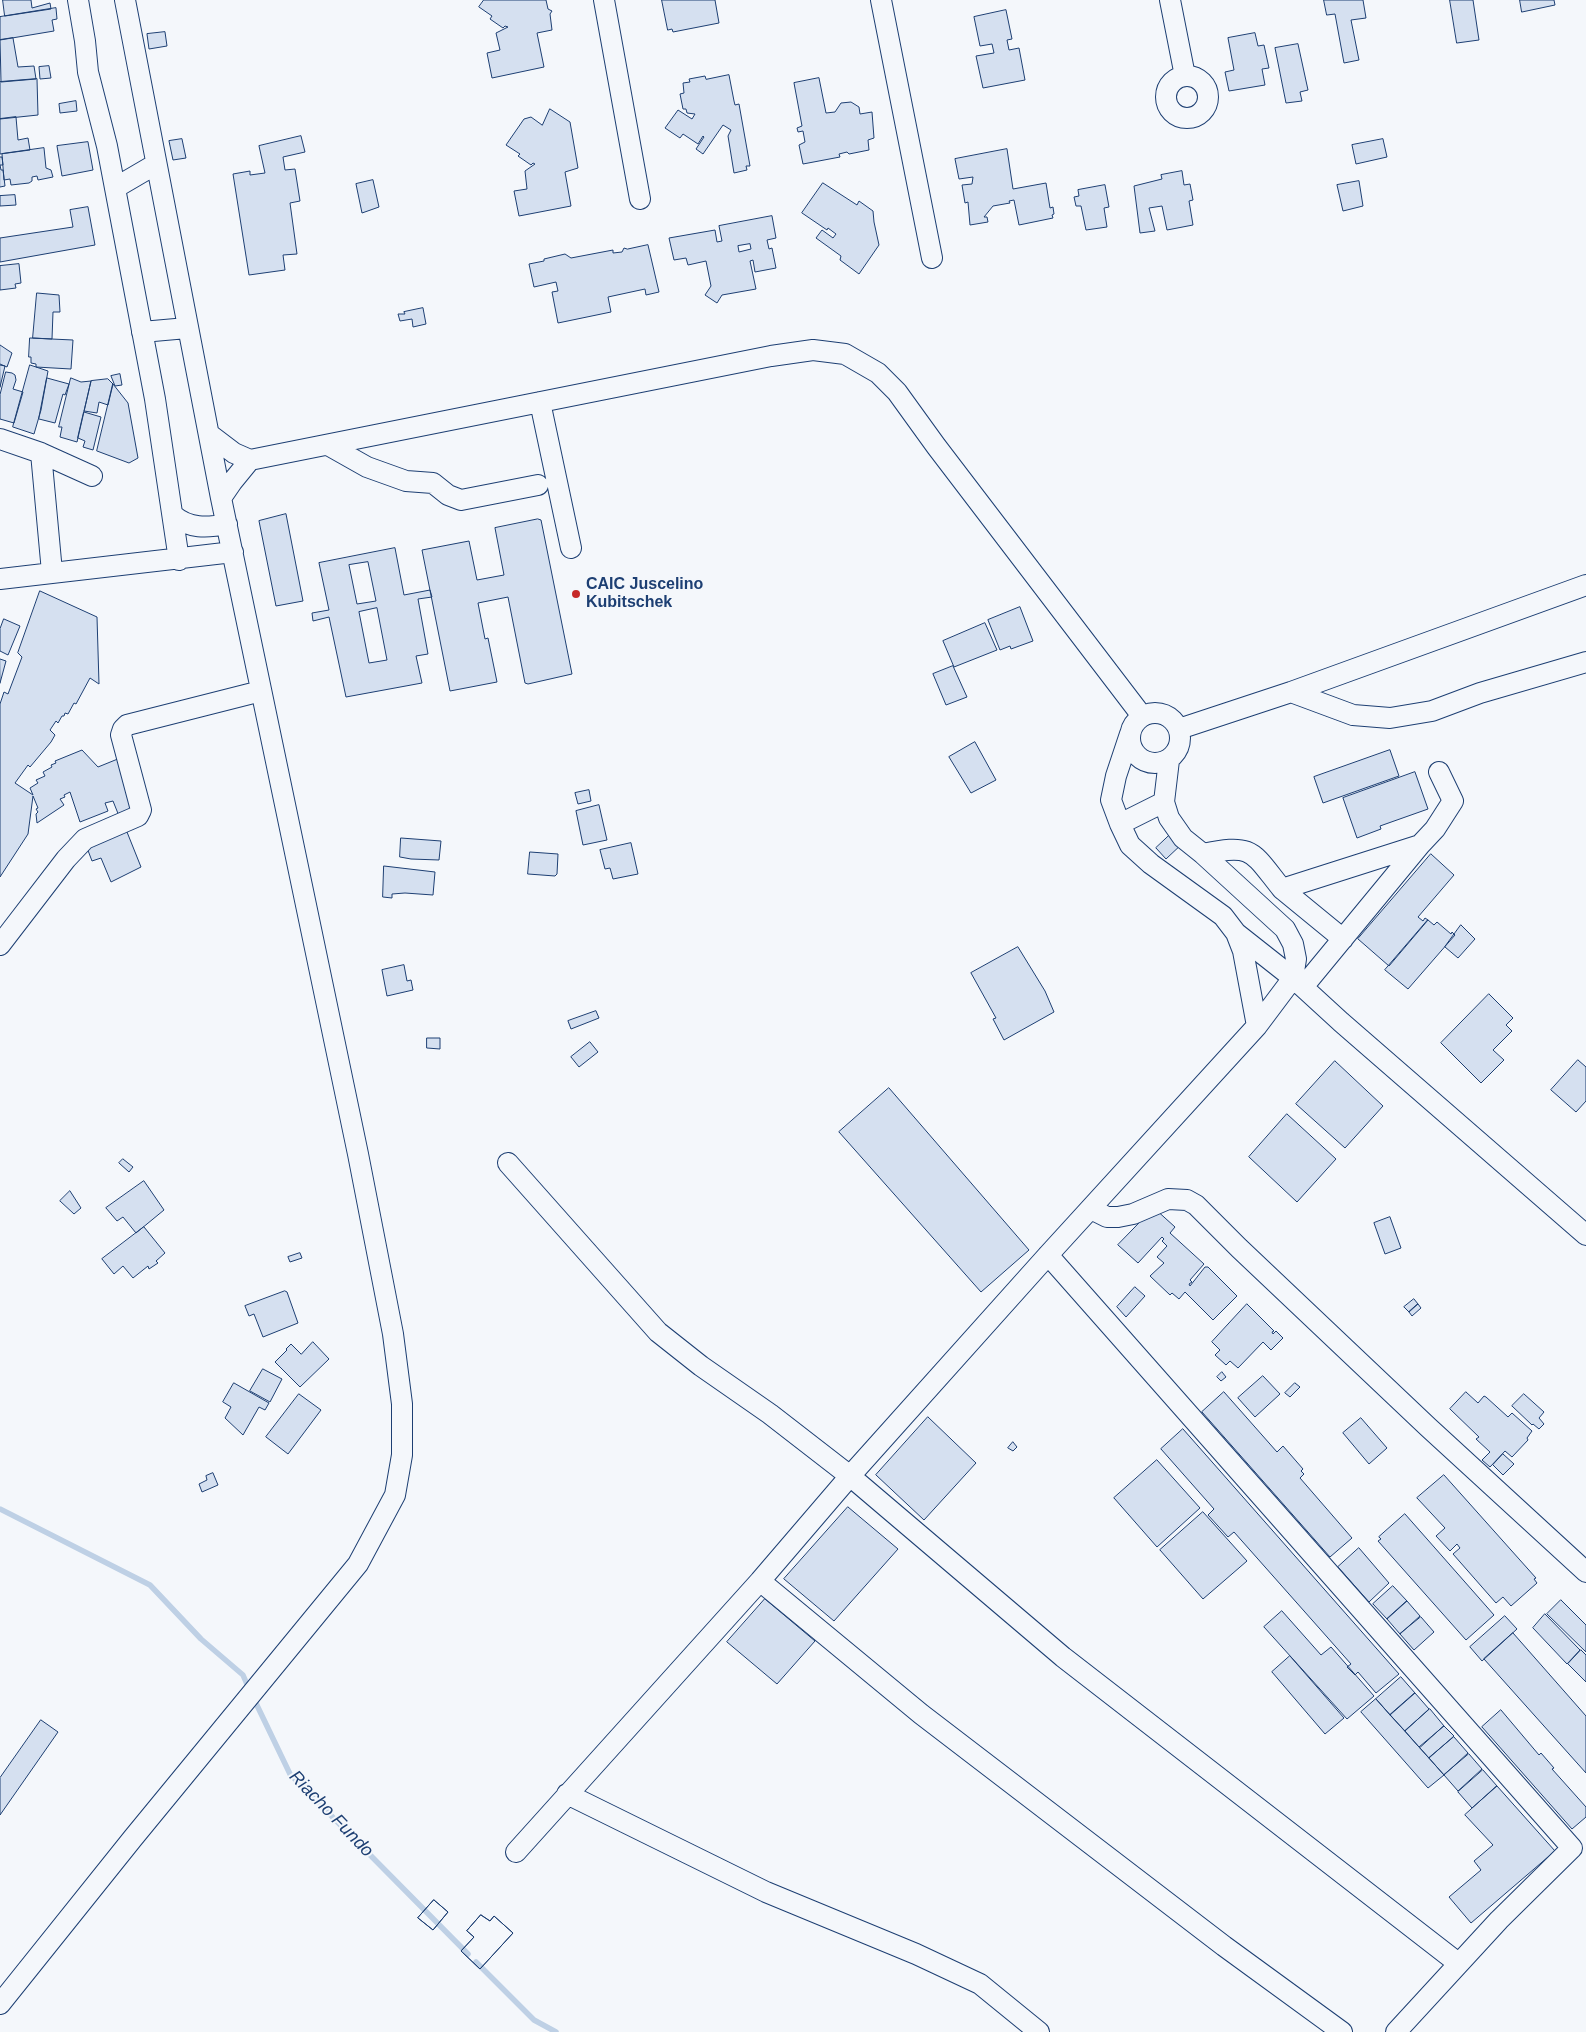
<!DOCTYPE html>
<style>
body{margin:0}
canvas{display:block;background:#f4f7fb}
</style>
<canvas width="1586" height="2032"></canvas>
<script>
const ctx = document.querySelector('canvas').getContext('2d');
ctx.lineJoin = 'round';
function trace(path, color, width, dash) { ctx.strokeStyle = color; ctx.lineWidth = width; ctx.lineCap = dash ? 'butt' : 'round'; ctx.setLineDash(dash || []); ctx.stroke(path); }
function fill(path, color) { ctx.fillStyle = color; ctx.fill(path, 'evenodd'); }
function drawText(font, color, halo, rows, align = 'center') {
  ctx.font = font + ' Helvetica,sans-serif'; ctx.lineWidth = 4; ctx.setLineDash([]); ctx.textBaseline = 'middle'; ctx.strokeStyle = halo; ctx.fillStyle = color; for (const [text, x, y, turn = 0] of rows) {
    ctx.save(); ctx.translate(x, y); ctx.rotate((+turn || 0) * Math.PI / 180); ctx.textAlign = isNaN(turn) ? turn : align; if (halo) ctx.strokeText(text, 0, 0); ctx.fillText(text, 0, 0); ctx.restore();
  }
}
trace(new Path2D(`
 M0 1509 150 1585 201 1639 243 1675 249 1689
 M253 1697 290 1774 468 1954
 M476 1962 534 2020 556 2032`), '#bed0e5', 5.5);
const building = new Path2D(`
 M3 0H31L32 8 50 3 51 9 5 16Z
 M484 0H546L548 9 552 11 550 14 552 30 537 33 544 67 492 78 487 53 500 50 496 33 508 27 505 26 503 28 490 19 492 16 479 7Z
 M662 0H715L719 23 673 32 672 29 668 30Z
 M1324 0H1363L1366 18 1351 20 1359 60 1344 63 1335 14 1327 15Z
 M1450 0H1473L1479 40 1457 43Z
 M1520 0H1554L1555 5 1522 12Z
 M56 8 57 19 52 20 54 31 0 40V17Z
 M1006 10 1012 39 1007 40 1009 50 1019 48 1025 80 983 88 976 56 994 53 992 44 980 46 974 17Z
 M165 32 167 46 149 49 147 34Z
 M1255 33 1258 46 1264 45 1269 68 1262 69 1265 85 1229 91 1225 72 1234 70 1228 38Z
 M13 38 18 67 34 66 36 79 1 82 0 40Z
 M1298 44 1308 90 1300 92 1302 101 1286 103 1275 48Z
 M49 66 51 78 40 79 39 67Z
 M729 75 734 101 735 105 739 104 750 166H746L747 170 734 173 728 136 731 130 723 125 703 154 696 149 704 137 703 136 698 144 683 134 680 138 665 128 678 110 692 119 695 114 687 113 686 109H683L680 94 684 93 683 83 690 82 689 79 705 76 706 79Z
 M819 78 826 113 835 112 841 103 851 102 859 107 860 114 872 112 874 138 868 140 869 150 849 154 847 152 839 154 840 157 803 164 799 145 805 142 803 131 798 132 797 128 802 126 794 83Z
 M37 79 38 115 0 119V82Z
 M76 101 77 111 60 113 59 104Z
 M550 109 570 122 578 168 565 172 571 206 519 216 514 191 527 189 525 171 535 164 533 163 531 165 518 156 520 154 506 145 524 119 531 117 542 125Z
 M16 117 18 140 28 138 30 150 0 154V119Z
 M301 136 305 152 283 157 285 170 295 169 300 201 290 203 297 254 283 255 285 270 249 275 233 174 250 171V175L265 173 259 146Z
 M182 139 186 158 173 160 169 141Z
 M1383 139 1387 157 1356 164 1352 145Z
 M88 142 93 170 62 176 57 146Z
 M44 148 46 168 51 170 53 177 38 180 37 176 32 177V181L29 183 11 185 10 179 4 180 2 154Z
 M1007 149 1013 189 1046 183 1050 208 1053 207 1054 214 1052 215 1053 218 1019 225 1014 200 1009 201 1010 203 993 206 984 217H987L988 222 970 225 968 202 965 203 962 185 972 184 973 177 959 179 955 159Z
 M0 157H2L3 165H0L1 170H3L5 186 0 187Z
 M1182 171 1184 185 1190 184 1193 200 1189 201 1193 225 1167 230 1162 206 1149 208 1155 231 1140 233 1134 186 1162 179 1161 175Z
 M373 180 379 207 362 213 356 184Z
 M1359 181 1363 206 1343 211 1337 185Z
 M823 183 857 205 859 201 873 211 874 222 879 245 859 274 840 260 841 256 816 238 822 230 833 238 836 234 828 228 827 230 802 213Z
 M1105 185 1109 207 1104 208 1107 227 1086 230 1081 206H1076L1074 197 1079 196 1078 190Z
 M15 195 16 205 0 206V196Z
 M88 207 95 245 0 262V238L73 227 70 210Z
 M772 216 776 238 767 240 769 249 772 248 776 268 755 272 753 260 750 261 756 289 722 295 717 303 705 295 711 286 706 261 688 265 686 258 674 260 669 238 715 230 717 242 722 241 719 226ZM750 244 751 249 739 252 738 246Z
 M648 245 659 292 646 295 645 289 608 297 611 312 558 323 552 292 558 291 556 282 534 287 529 264 544 261V259L565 254 571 258 613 250V253L622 252 624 248 627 249Z
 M19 264 21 283 15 284 16 288 0 290V266Z
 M37 293 59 295 60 312H53L52 339 33 338Z
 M423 308 426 324 413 327 412 319 400 321 398 314H405L404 312Z
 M30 338 73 340 71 369 36 367V364L31 363V357H29Z
 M0 345 12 353 7 367 0 364Z
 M0 365 5 366 0 387Z
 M30 365 48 371 41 410 34 434 13 427Z
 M6 372 12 373 15 375 16 380 13 389 23 392 14 423 0 419V395Z
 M120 374 122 385 115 386 111 376Z
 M47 378 69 384 65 395 63 394 55 423 39 419Z
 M71 378 81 382 91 381 77 442 60 437 62 427H59Z
 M108 379 113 384 108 405 99 402 97 413 84 411 91 381Z
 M113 384 128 403 138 458 129 463 97 451Z
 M84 412 101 417 93 450 83 447 85 441 78 438Z
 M286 514 303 601 276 606 259 521Z
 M538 519 541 520 572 674 528 684 525 683 508 597 478 603 485 639 488 638 497 682 450 691 422 550 469 541 477 580 504 575 495 528Z
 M395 548 404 595 430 590 432 597 418 599 428 654 416 656 422 683 346 697 329 617 313 621 312 613 329 610 319 563ZM368 562 376 601 357 604 349 565ZM377 608 387 660 369 663 359 612Z
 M40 591 97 617 99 684 90 678 76 704 74 703 68 714 65 713 64 716H62L58 723 56 721 50 730 55 735 51 742 30 767 28 765 15 783 33 795 30 788 38 783 36 780 45 776 43 772 52 767 51 765 56 763 55 761 82 750 98 767 130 754 145 806 121 817 141 867 111 882 101 858 92 861 81 832 119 816 113 801 105 803 108 811 80 822 70 792 64 795 65 797 60 799 64 805 37 823 36 814 38 812 36 809 38 808 33 796 28 834 0 877V704L4 692 8 694 22 657 18 653Z
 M1020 607 1033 641 1011 649 1010 646 1000 650 988 620Z
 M4 619 20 626 8 655 0 651V629Z
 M985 623 997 650 954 667 943 641Z
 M0 659 6 661 0 683Z
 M953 666 967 697 946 705 933 674Z
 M975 742 996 780 971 793 949 757Z
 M1390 750 1399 776 1323 803 1314 777Z
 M1415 772 1428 809 1380 826 1381 829 1357 838 1343 798Z
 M589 790 591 801 578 804 575 793Z
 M599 805 607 840 583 845 576 811Z
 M1173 832 1184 842 1166 859 1156 848Z
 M401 838 441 841 439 860 411 859 400 857Z
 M631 843 638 874 613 879 610 868 605 869 600 850Z
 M530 852 558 854 557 874 555 876 528 874Z
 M1431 854 1454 875 1418 917 1423 921 1425 918 1428 920 1389 966 1358 939Z
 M384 866 435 872 433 895 405 893 392 894V898L383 897Z
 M1428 920 1434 925 1437 922 1451 934 1452 932 1455 935 1408 989 1385 970Z
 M1461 925 1475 939 1458 958 1445 947Z
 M1018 947 1045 991 1054 1012 1004 1040 993 1019 996 1018 971 973Z
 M404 965 407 981 411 980 413 990 387 996 382 970Z
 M1489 994 1513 1018 1506 1025 1512 1031 1493 1050 1504 1060 1481 1083 1441 1043Z
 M596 1011 599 1018 571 1029 568 1021Z
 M427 1038H440V1049L427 1048Z
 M590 1042 598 1052 579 1067 571 1057Z
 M1578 1060 1586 1067V1101L1576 1112 1551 1090Z
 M1335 1061 1383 1106 1345 1148 1296 1104Z
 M889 1088 1029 1250 981 1292 839 1132Z
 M1287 1114 1336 1159 1297 1202 1249 1157Z
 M123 1159 133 1167 129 1172 119 1163Z
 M144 1181 164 1210 136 1233 123 1217 117 1221 106 1208Z
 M70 1191 81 1208 74 1214 60 1201Z
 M1154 1208 1175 1227 1170 1233 1204 1264 1190 1280 1192 1282 1189 1284 1190 1286 1205 1267H1208L1237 1296 1213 1320 1185 1292 1179 1299 1172 1293 1170 1295 1150 1276 1164 1263 1157 1257 1167 1246 1162 1241 1164 1239 1162 1237 1138 1263 1118 1245Z
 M1390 1217 1401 1248 1385 1254 1374 1223Z
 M144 1227 165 1253 156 1261 158 1263 149 1269 148 1266 133 1278 123 1266 114 1274 102 1259Z
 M300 1253 302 1258 290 1262 288 1257Z
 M1135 1287 1145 1296 1126 1317 1117 1307Z
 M285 1291 287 1292 298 1323 263 1337 254 1314 249 1316 245 1306Z
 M1414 1299 1418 1304 1409 1312 1404 1307Z
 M1247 1304 1274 1331 1272 1332 1273 1334 1276 1331 1283 1338 1271 1350 1263 1342 1238 1368 1230 1361 1226 1365 1215 1355 1220 1350 1212 1342Z
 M1418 1304 1421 1308 1412 1316 1409 1312Z
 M313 1342 329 1359 300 1387 275 1362 287 1350 286 1349 291 1344 301 1354Z
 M263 1369 282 1379 270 1402 250 1391Z
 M1222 1372 1226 1377 1221 1381 1217 1377Z
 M1263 1376 1280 1394 1255 1417 1238 1398Z
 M234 1383 269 1403 265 1410 259 1407 243 1435 225 1418 231 1407 223 1402Z
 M1295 1383 1300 1387 1290 1397 1285 1393Z
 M1224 1392 1277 1452 1283 1446 1303 1469 1301 1471 1304 1474 1300 1478 1352 1538 1330 1557 1202 1412Z
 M1466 1392 1478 1403 1484 1396 1486 1397 1508 1417 1512 1413 1532 1431 1527 1438 1528 1440 1512 1457 1505 1451 1490 1467 1482 1460 1490 1452 1476 1439 1479 1437 1450 1409Z
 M299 1394 321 1410 288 1454 266 1437Z
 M1524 1394 1544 1412 1539 1418 1544 1424 1539 1429 1533 1424 1532 1425 1512 1406Z
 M928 1417 976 1463 924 1520 876 1475Z
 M1361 1418 1387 1448 1369 1464 1343 1433Z
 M1183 1429 1399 1674 1376 1693 1358 1672 1355 1675 1347 1667 1351 1664 1234 1532 1228 1537 1208 1515 1214 1509 1161 1449Z
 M1013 1442 1017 1447 1013 1451 1008 1448Z
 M1503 1454 1514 1464 1503 1475 1493 1465Z
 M1157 1460 1200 1508 1157 1547 1114 1498Z
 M213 1473 218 1485 202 1492 199 1484 207 1480 206 1476Z
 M1444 1475 1536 1578 1534 1579 1537 1583 1511 1606 1503 1597 1496 1603 1453 1554 1460 1548 1457 1544 1450 1551 1436 1536 1445 1528 1417 1498Z
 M848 1507 898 1549 834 1621 784 1579Z
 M1203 1512 1247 1561 1203 1599 1160 1550Z
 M1405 1514 1494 1615 1466 1640 1378 1541 1381 1539 1379 1537Z
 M1359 1548 1389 1583 1369 1602 1338 1567Z
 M1393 1586 1407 1601 1387 1619 1373 1604Z
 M765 1599 815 1641 777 1684 727 1642Z
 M1561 1600 1586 1625V1652L1547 1614Z
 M1407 1601 1420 1616 1400 1634 1387 1619Z
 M1282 1611 1321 1655 1331 1647 1374 1696 1347 1719 1264 1627Z
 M1545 1614 1580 1650 1567 1664 1533 1628Z
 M1505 1616 1517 1629 1482 1661 1470 1647Z
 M1421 1617 1434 1632 1414 1650 1400 1634Z
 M1513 1633 1586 1716V1773L1484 1659Z
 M1581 1650 1586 1655V1682L1568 1664Z
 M1290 1656 1344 1718 1325 1734 1272 1672Z
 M1401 1677 1415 1693 1390 1715 1376 1699Z
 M1415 1693 1429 1709 1405 1731 1390 1715Z
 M1376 1699 1444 1775 1428 1788 1361 1712Z
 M1430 1709 1444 1726 1419 1747 1405 1731Z
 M1501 1710 1539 1755 1541 1753 1554 1768 1552 1769 1586 1807V1817L1572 1829 1482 1727Z
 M41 1720 58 1732 0 1815V1778Z
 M1444 1726 1454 1736 1429 1758 1420 1748Z
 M1454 1737 1468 1753 1444 1775 1429 1758Z
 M1469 1754 1482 1769 1458 1791 1444 1775Z
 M1483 1770 1497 1786 1472 1808 1458 1792Z
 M1497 1786 1555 1851 1471 1923 1449 1897 1481 1870 1474 1861 1493 1845 1465 1815Z
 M434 1900 448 1912 433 1930 418 1918Z
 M434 1900 448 1912 433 1930 418 1918Z
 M481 1915 490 1921 494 1916 513 1933 480 1969 461 1951 474 1937 467 1931Z
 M481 1915 490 1921 494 1916 513 1933 480 1969 461 1951 474 1937 467 1931Z`);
fill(building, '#d5e0f0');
trace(building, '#1d3f73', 1);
const minor = new Path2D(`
 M78 0 85 41 88 72 107 146 155 399 179 560
 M604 0 640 199
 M881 0 932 258
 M1170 0 1185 76
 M1166 97a21 21 0 1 1 42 0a21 21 0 1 1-42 0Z
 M115 188 156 164
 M142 332 187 328
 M540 402 571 548
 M209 434 234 453 250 460 771 356 813 350 845 354 878 373 897 392 936 446 1142 716
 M0 439 41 453 92 476
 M328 445 367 467 406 481 433 483 448 495 461 500 538 485
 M41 453 52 572
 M221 498 232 482 250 460
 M173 515C189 529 207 528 227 524
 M0 579 233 552
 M1291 692 1353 715 1390 718 1432 711 1480 693 1586 662
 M1130 738a25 25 0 1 1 50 0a25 25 0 1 1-50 0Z
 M1179 729 1291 692 1586 585
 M1130 734 1116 776 1111 800 1120 824 1130 845 1151 864 1223 916 1236 933 1243 951 1257 1026
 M1120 824 1164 802
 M1203 854C1254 843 1252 852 1282 889L1420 845 1435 829 1453 801 1439 772
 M1282 889 1343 939
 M1236 933 1293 978 1341 1022 1586 1235
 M0 945 66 859 85 839 138 816 141 810 121 735 123 729 127 725 261 691
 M1303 987 1420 845
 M508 1163 658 1332 701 1366 770 1414 850 1476 1063 1657 1458 1963
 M1091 1209 1107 1217H1118L1133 1214 1168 1199 1187 1200 1196 1205 1239 1248 1428 1427 1586 1572
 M1048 1255 1572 1848 1499 1920 1396 2032
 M760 1581 921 1714 1224 1946 1342 2032
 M567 1794 766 1892 916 1954 980 1984 1039 2032
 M516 1852 760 1581 850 1476 1048 1255 1257 1026 1293 978 1296 959 1293 944 1285 929 1203 854 1183 838 1169 818 1164 802 1169 760
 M0 2004 133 1838 358 1564 395 1495 402 1455V1404L393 1334 358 1154 221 498 125 0`);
trace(minor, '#1d3f73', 22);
trace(minor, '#f4f7fb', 20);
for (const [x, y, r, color] of [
 [576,594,5,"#c62828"]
]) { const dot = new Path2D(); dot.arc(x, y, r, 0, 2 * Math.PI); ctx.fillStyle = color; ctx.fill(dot); trace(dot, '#f4f7fb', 2); }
drawText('bold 16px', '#1d3f73', '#f4f7fb', [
 ["CAIC Juscelino",586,585],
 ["Kubitschek",586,603]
], 'left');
drawText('italic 18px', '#1d3f73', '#f4f7fb', [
 ["Riacho Fundo",331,1814,46]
]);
</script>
